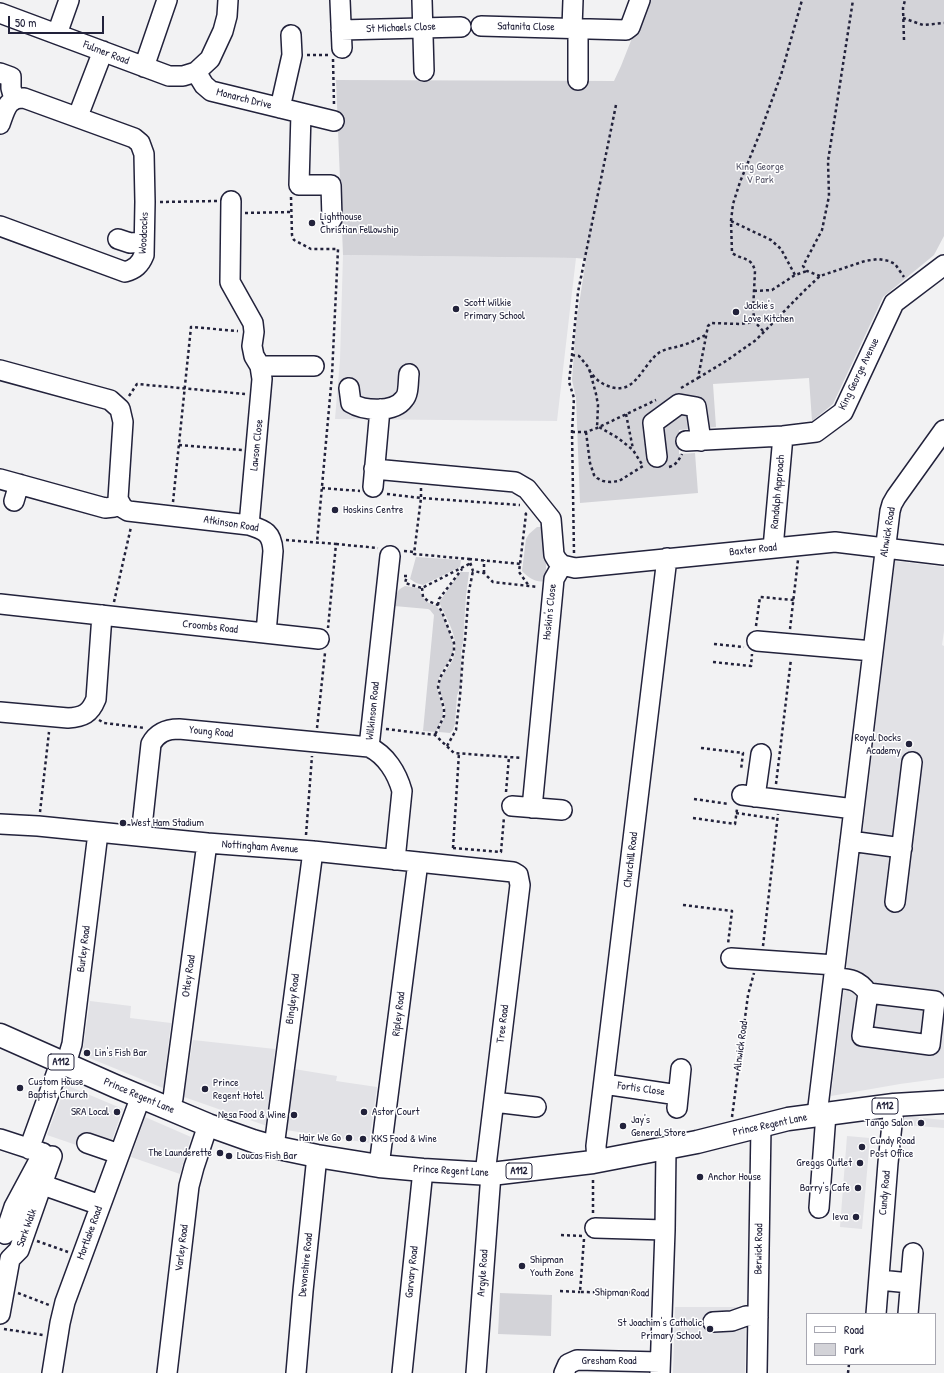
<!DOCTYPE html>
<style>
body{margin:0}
#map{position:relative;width:944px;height:1373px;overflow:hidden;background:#f2f2f3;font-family:"Patrick Hand",sans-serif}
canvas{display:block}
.legend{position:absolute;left:806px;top:1313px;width:130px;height:52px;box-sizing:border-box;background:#fff;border:1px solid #a7a7b1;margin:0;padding:5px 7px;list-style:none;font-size:12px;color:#22223b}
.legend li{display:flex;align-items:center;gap:8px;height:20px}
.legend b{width:20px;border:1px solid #a7a7b1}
.scale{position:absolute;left:8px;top:16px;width:96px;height:18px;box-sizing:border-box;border:2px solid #22223b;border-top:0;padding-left:5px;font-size:12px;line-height:14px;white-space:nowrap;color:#22223b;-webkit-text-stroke:3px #fff;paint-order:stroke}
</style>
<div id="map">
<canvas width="944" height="1373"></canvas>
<ul class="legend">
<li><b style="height:5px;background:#fff"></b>Road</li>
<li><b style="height:11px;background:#d3d3d8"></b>Park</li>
</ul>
<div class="scale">50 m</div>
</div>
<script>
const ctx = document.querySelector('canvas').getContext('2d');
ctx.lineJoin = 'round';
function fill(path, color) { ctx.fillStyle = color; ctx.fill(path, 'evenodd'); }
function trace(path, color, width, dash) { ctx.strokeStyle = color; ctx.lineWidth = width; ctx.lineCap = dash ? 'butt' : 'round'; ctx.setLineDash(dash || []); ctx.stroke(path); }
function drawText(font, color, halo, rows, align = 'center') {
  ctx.font = font + ' "Patrick Hand",sans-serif'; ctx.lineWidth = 3; ctx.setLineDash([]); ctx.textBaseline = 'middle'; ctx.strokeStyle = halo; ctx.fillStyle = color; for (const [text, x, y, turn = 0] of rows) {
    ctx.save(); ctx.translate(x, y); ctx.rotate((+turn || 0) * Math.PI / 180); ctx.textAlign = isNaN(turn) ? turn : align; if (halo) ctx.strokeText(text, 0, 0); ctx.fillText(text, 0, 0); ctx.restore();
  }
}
fill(new Path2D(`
 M343 255 576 258 557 421 335 419 340 360Z
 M895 561 944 567V631L942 645 944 646V1078L900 1084 831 1096Z
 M90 1001 131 1006 130 1018 171 1023 163 1088 82 1055Z
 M193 1040 275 1049 267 1126 184 1097Z
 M294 1069 337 1076 336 1081 377 1087 369 1143 286 1130Z
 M66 1085 123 1109 111 1143 88 1149 47 1135Z
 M904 1116 944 1120V1128L904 1125Z
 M145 1117 191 1137 180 1174 131 1157Z
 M847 1136 870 1138 862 1229 840 1227Z
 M675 1307H746L745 1373H673Z`), '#e2e2e6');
fill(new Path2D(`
 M647 0H944V236L934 255 883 297 833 404 812 421 809 378 713 384 716 427 679 430V454L695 453 698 493 580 503 576 398 572 380 576 324 586 259 576 258 343 255 336 80 614 81 621 66Z
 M537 527H546V581C536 583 529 578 522 571L526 539 529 534Z
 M416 557 461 560 460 567 423 585 416 583 410 579Z
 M460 572H469L466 596 463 642 461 653V684L457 696 455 724 453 730 450 733 439 732C438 726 444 721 445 715 447 704 439 695 439 685 440 676 447 670 451 663 463 644 448 622 440 604V601Z
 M405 586 419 588C421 593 423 600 429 603 432 605 434 604 437 607 444 614 450 634 453 644 456 657 443 666 439 677 434 689 442 700 443 713V716L436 732 423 731 434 615 430 610 428 609 394 606C396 597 395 590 405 586Z
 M500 1293 552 1295 551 1336 498 1334Z`), '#d3d3d8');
const minor = new Path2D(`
 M340 0 342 48
 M422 0 424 71
 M0 13 169 76H183L196 72 210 59 223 31 227 16 228 0
 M481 26 626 30 630 27 640 0
 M572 28 573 0
 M341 30 461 27
 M57 34 69 0
 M144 67 167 0
 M196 72 204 85 211 91 334 121
 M0 73 11 77V88L14 99
 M578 80V28
 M280 108 292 55 291 35
 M301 113 299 185H331L332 219
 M78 116 103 51
 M0 124C5 111 7 97 24 98L134 138 140 143 144 154 145 202 144 255C140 265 135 269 125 272L0 226
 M231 201 230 282 253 323 254 332 252 346 254 356 260 366 262 379 249 525
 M118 239 130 243 144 242
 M260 366H314
 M0 370 110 400 120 409 123 422 118 499 123 508 128 511 249 525C265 530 272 533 273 551L266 633
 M349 388 351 403C364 411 394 413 404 399 409 394 408 381 409 374
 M686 441 783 436 816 432 843 412 894 303 944 265
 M657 457 653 423 679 404 696 407 701 441
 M374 469 515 482 527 489 551 519 554 555 557 560 562 565
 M0 479 105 508 114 507 119 503
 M373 487 380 409
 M14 501 19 484
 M773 548 783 436
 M562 565 575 568 835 542 944 555
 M0 604 319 639
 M757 641 873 651
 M0 712 68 718C83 717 90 714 96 699L102 615
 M369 747 390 556
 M742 795 854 809
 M755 797 761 754
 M512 806 562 810
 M532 808 554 579 562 565
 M0 824 38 826 207 843 313 851 513 872 518 875 520 885 485 1174
 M141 836 151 744C157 733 166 729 179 729L369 747C386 755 397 773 402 791L395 860
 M850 841 902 848
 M895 902 912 762
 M731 958 835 965
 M834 978C850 979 858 979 868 993L862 1036 930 1045 935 1001 868 993
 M604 1084 678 1095
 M494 1102 536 1107
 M169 1108 173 1098 207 843
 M677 1108 681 1069
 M817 1115 890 511 892 504 896 497 944 430
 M0 1139 40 1152
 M87 1143 119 1154
 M274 1147 313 851
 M29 1149 58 1069 69 1054 72 1044 98 833
 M597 1161 596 1146 667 558
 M379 1166 418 862
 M46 1186 100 1205
 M819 1208 826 1114
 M595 1228 665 1230
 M5 1234 14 1207 43 1153
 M879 1280 910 1283
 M0 1314 10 1259 19 1250 52 1156
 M876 1314 888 1163 894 1105
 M908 1314 913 1253
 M713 1322 732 1321 746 1316 758 1317
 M52 1373 60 1323 65 1302 141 1096
 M167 1373 189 1186 194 1167 208 1125
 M296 1373 303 1291 317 1156
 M402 1373 423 1170
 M476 1373 491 1174
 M564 1373 568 1364 577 1360 660 1362
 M660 1373 665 1230 666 1149
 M757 1373 761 1126`);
const major = new Path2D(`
 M0 1035 115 1086 208 1125 253 1141 274 1147 317 1156 379 1166 423 1170 491 1174 593 1162 697 1142 788 1119 894 1105 944 1102`);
trace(minor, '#22223b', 22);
trace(major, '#22223b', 25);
trace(new Path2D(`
 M903 18 923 25 944 23
 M904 40 903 8 905 0
 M307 55H330
 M333 59 334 105H333
 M291 197 292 235 294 240 311 249H338L332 375 317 542
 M160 202 217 201
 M245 213 291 212
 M731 221 771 240 781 249 795 275
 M820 276 807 271 803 266 822 230 829 196 828 161 853 0
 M754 291 772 290 795 275 807 271
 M763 331 755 322 753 311 755 271C752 257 742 260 732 253L731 221 733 204 740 182 760 133 781 75 802 0
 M572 355 579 356 589 368 596 394 598 405 597 428
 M589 370C594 378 600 383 608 386 636 397 641 365 660 352 667 348 675 348 683 345 691 343 699 338 706 335
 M698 378 726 361 756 340 804 291 820 276 865 261 878 259 889 261 895 264 904 277
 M681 388 698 378 708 326 711 323 740 324 755 322
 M129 396 137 384 245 394
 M626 414 633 449
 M572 432H586L597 428 656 400
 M586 432 590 463 594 475 597 478 603 481 611 482 619 481 643 466 633 450 618 438 599 427
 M179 445 242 450
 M669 467C676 465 679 460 682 454
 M322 488 360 491
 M421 488V498L520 505
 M387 494 421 498 414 554 469 559 473 571 484 573 493 582 538 587
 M173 502 191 327 238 331
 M525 513 526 514 519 572 529 586
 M286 540 336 544 328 628
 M336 544 378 548
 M404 551 414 552
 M574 553 572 432 574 398 569 382 572 355 578 292 616 105
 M469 559 521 564
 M484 573V560
 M404 576H407L405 583 422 588 471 563
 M422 588 423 597 428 601 438 605 442 612 454 643V651L451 659 441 676 439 682 438 687 444 709V716L435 735
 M114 602 131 527
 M438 605 439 599 462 569
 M756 626 760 597 794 600
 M790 629 798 560
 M714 644 744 647
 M713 662 751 666 752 654
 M99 720 104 723 145 728
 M317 728 325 653
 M386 729 435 735 454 753 522 758
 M447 746 456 730 460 696 463 655 465 640 469 591 473 571
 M701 748 743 753 741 770
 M776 784 791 659
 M506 792 509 757
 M694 799 729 804
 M40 812 49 732
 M736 813 778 819
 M693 818 735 824 737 809
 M306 835 312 756
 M453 848 501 852 504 817
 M453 848 459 753
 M683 905 732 911 728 944
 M763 946 778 814
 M732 1117 748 995 754 973
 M593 1213V1178
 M561 1235 582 1236
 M584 1239 580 1292 648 1293
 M37 1241 68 1252
 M560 1291 580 1292
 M18 1293 49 1305
 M4 1329 43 1335
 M848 1373 849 1364`), '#22223b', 2.5, [3, 3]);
trace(minor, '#fff', 19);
trace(major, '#fff', 22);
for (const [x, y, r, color] of [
 [312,223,4,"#22223b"],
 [456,309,4,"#22223b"],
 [736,312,4,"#22223b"],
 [335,510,4,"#22223b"],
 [909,744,4,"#22223b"],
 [123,823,4,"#22223b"],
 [87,1053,4,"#22223b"],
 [20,1088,4,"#22223b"],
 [205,1089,4,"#22223b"],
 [117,1112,4,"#22223b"],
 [364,1112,4,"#22223b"],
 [294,1115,4,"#22223b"],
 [921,1123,4,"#22223b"],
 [623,1126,4,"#22223b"],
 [349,1138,4,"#22223b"],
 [363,1139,4,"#22223b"],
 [862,1147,4,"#22223b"],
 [220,1153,4,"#22223b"],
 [229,1156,4,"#22223b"],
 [860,1163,4,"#22223b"],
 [700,1177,4,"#22223b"],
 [858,1188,4,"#22223b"],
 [856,1217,4,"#22223b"],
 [522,1266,4,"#22223b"],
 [710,1329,4,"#22223b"]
]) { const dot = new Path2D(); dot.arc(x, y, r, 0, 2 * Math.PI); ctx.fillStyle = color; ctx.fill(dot); trace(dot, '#fff', 1.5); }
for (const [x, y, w] of [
 [61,1062,26],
 [885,1106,26],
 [519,1171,26]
]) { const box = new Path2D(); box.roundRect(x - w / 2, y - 8, w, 16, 3); ctx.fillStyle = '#fff'; ctx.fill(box); trace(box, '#22223b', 1); }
drawText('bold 10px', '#22223b', null, [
 ["A112",61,1062],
 ["A112",885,1106],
 ["A112",519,1171]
]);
drawText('11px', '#22223b', '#fff', [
 ["Satanita Close",526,27,1],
 ["St Michaels Close",401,28,-2],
 ["Fulmer Road",106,53,21],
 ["Monarch Drive",244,99,14],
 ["Woodcocks",144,233,-87],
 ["King George Avenue",859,374,-64],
 ["Lawson Close",257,445,-84],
 ["Randolph Approach",778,492,-85],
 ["Atkinson Road",231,524,9],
 ["Alnwick Road",888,532,-81],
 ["Baxter Road",753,550,-6],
 ["Hoskin's Close",550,612,-84],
 ["Croombs Road",210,627,6],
 ["Wilkinson Road",373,711,-84],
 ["Young Road",211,732,5],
 ["Nottingham Avenue",260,847,4],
 ["Churchill Road",631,860,-83],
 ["Burley Road",84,949,-83],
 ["Otley Road",189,976,-82],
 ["Bingley Road",293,999,-83],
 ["Ripley Road",399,1014,-83],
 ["Tree Road",503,1024,-83],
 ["Alnwick Road",741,1046,-82],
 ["Fortis Close",641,1089,8],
 ["Prince Regent Lane",139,1096,23],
 ["Prince Regent Lane",770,1125,-12],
 ["Prince Regent Lane",451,1171,3],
 ["Cundy Road",885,1193,-85],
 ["Sark Walk",27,1228,-70],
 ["Mortlake Road",90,1233,-70],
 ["Varley Road",182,1248,-83],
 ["Berwick Road",759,1249,-89],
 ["Devonshire Road",306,1265,-84],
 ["Garvary Road",412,1272,-84],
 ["Argyle Road",483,1273,-86],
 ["Shipman Road",622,1293,1],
 ["Gresham Road",609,1361]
]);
drawText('11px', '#57576a', '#fff', [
 ["King George",760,167],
 ["V Park",760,180]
]);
drawText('11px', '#22223b', '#fff', [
 ["Lighthouse",320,217],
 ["Christian Fellowship",320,230],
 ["Scott Wilkie",464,303],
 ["Primary School",464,316],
 ["Jackie's",744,306],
 ["Love Kitchen",744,319],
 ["Hoskins Centre",343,510],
 ["Royal Docks",901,738,"right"],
 ["Academy",901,751,"right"],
 ["West Ham Stadium",131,823],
 ["Lin's Fish Bar",95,1053],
 ["Custom House",28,1082],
 ["Baptist Church",28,1095],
 ["Prince",213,1083],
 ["Regent Hotel",213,1096],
 ["SRA Local",109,1112,"right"],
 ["Astor Court",372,1112],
 ["Nesa Food & Wine",286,1115,"right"],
 ["Jay's",631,1120],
 ["General Store",631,1133],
 ["Tango Salon",913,1123,"right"],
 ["Hair We Go",341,1138,"right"],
 ["KKS Food & Wine",371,1139],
 ["Cundy Road",870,1141],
 ["Post Office",870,1154],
 ["The Launderette",212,1153,"right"],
 ["Loucas Fish Bar",237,1156],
 ["Greggs Outlet",852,1163,"right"],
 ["Anchor House",708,1177],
 ["Barry's Cafe",850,1188,"right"],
 ["Ieva",848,1217,"right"],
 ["Shipman",530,1260],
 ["Youth Zone",530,1273],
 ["St Joachim's Catholic",702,1323,"right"],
 ["Primary School",702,1336,"right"]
], 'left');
</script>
